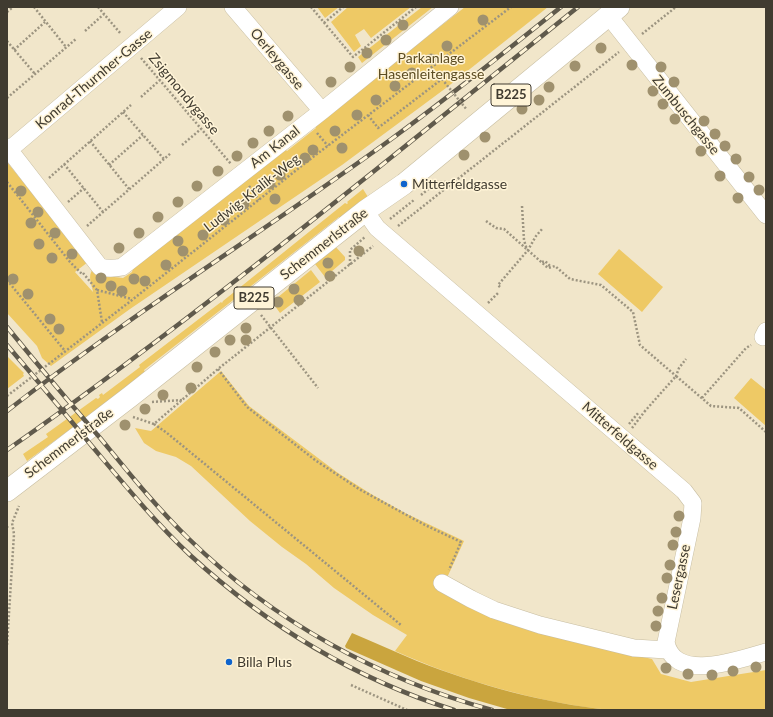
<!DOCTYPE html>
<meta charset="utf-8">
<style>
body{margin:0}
#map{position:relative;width:773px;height:717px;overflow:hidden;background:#f1e6ca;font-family:Lato,sans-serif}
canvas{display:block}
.frame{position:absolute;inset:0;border:8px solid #403b30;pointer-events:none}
</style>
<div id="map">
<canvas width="773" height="717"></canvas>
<div class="frame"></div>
</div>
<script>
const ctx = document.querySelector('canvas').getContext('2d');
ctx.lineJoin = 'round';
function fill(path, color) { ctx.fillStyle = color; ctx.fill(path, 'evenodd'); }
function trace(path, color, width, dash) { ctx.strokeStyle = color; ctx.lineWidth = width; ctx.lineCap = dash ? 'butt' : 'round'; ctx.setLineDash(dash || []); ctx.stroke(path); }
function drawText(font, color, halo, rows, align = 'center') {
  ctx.font = font + ' Lato,sans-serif'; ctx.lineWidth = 3; ctx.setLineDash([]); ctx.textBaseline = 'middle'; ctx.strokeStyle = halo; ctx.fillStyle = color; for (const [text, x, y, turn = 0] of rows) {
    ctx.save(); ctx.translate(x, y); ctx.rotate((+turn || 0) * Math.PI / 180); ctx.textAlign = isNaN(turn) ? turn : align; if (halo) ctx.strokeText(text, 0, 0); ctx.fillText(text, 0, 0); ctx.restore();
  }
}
fill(new Path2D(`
 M317 7H339L325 18Z
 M348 7H411L371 38 364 29 355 35 361 46 354 52 331 22Z
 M422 7H433L362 63 358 57Z
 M465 7H548L446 88 342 165 130 309 51 366 42 358 37 346 7 313V162L88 262 75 272 93 292C92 285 87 276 93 269L104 278 106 276 123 278 132 272 133 268 284 148 287 151 316 128 314 125Z
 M363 189 368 197 341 219 339 217 144 370 146 374 27 461 23 454 48 437 46 434 96 398 98 399 100 397 99 395 102 393 103 395 140 367 139 365 221 302 222 303 223 301 345 203 347 204 348 203 347 202Z
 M334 245 345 257V260L325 277 315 264Z
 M619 249 663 287 642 312 598 274Z
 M311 270 320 282 280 313 272 302Z
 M7 356 24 373 23 374 24 376 7 389Z
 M221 371 249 406 338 473 371 494 405 513 464 541 445 582 480 597 639 656 652 659 661 674 691 682 766 670V710H609C536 702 462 681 395 651L407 635 373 615 334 588 306 564 282 547 250 521 191 466 176 457 156 451 144 443 135 428 151 431Z
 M751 378 766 390V426L734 398Z`), '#eec965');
fill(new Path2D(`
 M352 633C374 642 395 652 417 661 478 685 543 703 609 710H513L507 709 469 698 421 681 346 648 345 646Z`), '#caa53e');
const minor = new Path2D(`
 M233 7 322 111
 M608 15 766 215
 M7 147 100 267C108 269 113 269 122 267L322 111 450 7
 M9 150 178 7
 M365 211 377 228 684 491 693 503 692 518 666 642C674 684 740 659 766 652
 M763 337 766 331
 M442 583 471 599 494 610 540 625 634 648 667 650`);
const major = new Path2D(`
 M7 491 131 396 365 211 404 184 619 7`);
trace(minor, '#c7bda1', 18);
trace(major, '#c7bda1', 22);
trace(new Path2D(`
 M34 7 66 47
 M98 7 121 34
 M311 7 353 57 416 7
 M7 12 13 7
 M324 23 343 7
 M85 31 104 14
 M642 34 676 7
 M7 41 35 74
 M14 50 45 22
 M141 58 231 164
 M141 97 160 80
 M7 98 76 39
 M123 112 164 159
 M368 115 378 128 442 79
 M317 133 328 146
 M90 141 129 189
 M182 145 201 129
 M64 164 103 212
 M109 165 143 135
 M49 178 131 105
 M7 182 70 262 82 274
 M249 186 259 200
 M421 195 437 182H452
 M68 202 84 188
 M522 206 524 240 527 250
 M390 219 414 200
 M486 221 496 228 504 229 548 268 555 266 570 279 601 285 633 312 640 345 676 376 679 368 686 359
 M87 226 171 153
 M398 226 619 52
 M542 262 545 261 551 267
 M350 265V250L365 237
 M83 273 97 290 102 322
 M7 280 65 351
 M500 287 498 285 528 250 536 236 543 228
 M97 290 132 299
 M488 303 499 292
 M261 315 318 388
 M218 369 247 407 315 460 359 489 425 525 461 542 449 570
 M7 396 132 300 313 157 511 7
 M702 398 746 348 751 345
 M152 402 182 400
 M644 411H645L676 376 711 406 739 408 766 432
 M133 417 154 424 218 369 373 246
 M154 424 167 433 401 625
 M629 424 639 412
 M632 428 645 411
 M7 527 8 526
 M7 645 14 534 12 523 19 506
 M351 685 407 710`), '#9c9480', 2.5, [2, 2]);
trace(minor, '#fff', 17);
trace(major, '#fff', 21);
const rail = new Path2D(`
 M7 327C38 365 69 402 101 439 129 473 157 508 189 539 273 621 379 679 492 710
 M7 345C35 378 63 411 91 445 123 483 154 521 190 555 266 625 356 679 454 710
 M7 411C130 315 263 232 390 140 448 98 505 52 561 7
 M7 450C204 312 390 158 578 7`);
trace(rail, '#605a4c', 4.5);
trace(rail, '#fff4d7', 3, [9]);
trace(new Path2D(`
 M442 79 467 110`), '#9c9480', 2.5, [2, 2]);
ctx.fillStyle = '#9f916e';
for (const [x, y] of [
 [483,20],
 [403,25],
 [386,40],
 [447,46],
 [601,48],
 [367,53],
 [431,59],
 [632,65],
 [575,66],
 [350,67],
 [661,67],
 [412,73],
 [331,82],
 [674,82],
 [395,86],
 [549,87],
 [653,91],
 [376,100],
 [539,100],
 [663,104],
 [522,109],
 [357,115],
 [288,116],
 [675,119],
 [704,121],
 [269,131],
 [335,131],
 [715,134],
 [485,137],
 [253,143],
 [725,146],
 [342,148],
 [313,150],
 [701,151],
 [464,155],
 [237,156],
 [305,158],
 [736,159],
 [218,171],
 [280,175],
 [720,176],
 [749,177],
 [270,184],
 [197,186],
 [759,190],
 [21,191],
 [738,198],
 [275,199],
 [178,202],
 [244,204],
 [38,212],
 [158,217],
 [224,220],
 [31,223],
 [55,233],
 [139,233],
 [203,235],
 [178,241],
 [39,244],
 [119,248],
 [183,251],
 [359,251],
 [72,254],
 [52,258],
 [328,263],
 [166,265],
 [330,276],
 [101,278],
 [13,279],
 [134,279],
 [145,281],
 [111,286],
 [294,289],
 [122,291],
 [28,294],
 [299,300],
 [278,302],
 [50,319],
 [246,328],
 [59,329],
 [230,340],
 [246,340],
 [215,352],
 [197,367],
 [191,388],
 [163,395],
 [145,409],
 [125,425],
 [679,516],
 [676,532],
 [673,545],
 [670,565],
 [667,578],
 [662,598],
 [658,611],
 [656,626],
 [756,667],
 [666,668],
 [733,671],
 [688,674],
 [712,675]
]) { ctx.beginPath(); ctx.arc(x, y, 5.5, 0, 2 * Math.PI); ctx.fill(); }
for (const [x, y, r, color] of [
 [404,184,4,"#0f64cd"],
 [229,662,4,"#0f64cd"]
]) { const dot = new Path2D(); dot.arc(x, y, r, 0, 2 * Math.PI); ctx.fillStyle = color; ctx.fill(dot); trace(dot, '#fff4d7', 1.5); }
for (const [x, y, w] of [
 [511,95,40],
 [254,298,40]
]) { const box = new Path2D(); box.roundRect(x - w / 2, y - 11, w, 22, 3); ctx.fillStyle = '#fff4d7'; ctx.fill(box); trace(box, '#403b30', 1); }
drawText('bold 13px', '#403b30', null, [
 ["B225",511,95],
 ["B225",254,298]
]);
drawText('14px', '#5c4c22', '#fff4d7', [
 ["Parkanlage",431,58],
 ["Hasenleitengasse",431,74]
]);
drawText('14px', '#403b30', '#fff4d7', [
 ["Oerleygasse",277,59,50],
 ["Konrad-Thurnher-Gasse",94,79,-40],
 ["Zsigmondygasse",184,94,50],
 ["Zumbuschgasse",686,115,51],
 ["Am Kanal",275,147,-38],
 ["Ludwig-Kralik-Weg",252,193,-38],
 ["Schemmerlstraße",324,244,-38],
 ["Mitterfeldgasse",620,436,41],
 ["Schemmerlstraße",69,443,-37],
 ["Lesergasse",679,577,-78]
]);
drawText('14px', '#403b30', '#fff4d7', [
 ["Mitterfeldgasse",412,184],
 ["Billa Plus",237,662]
], 'left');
</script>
